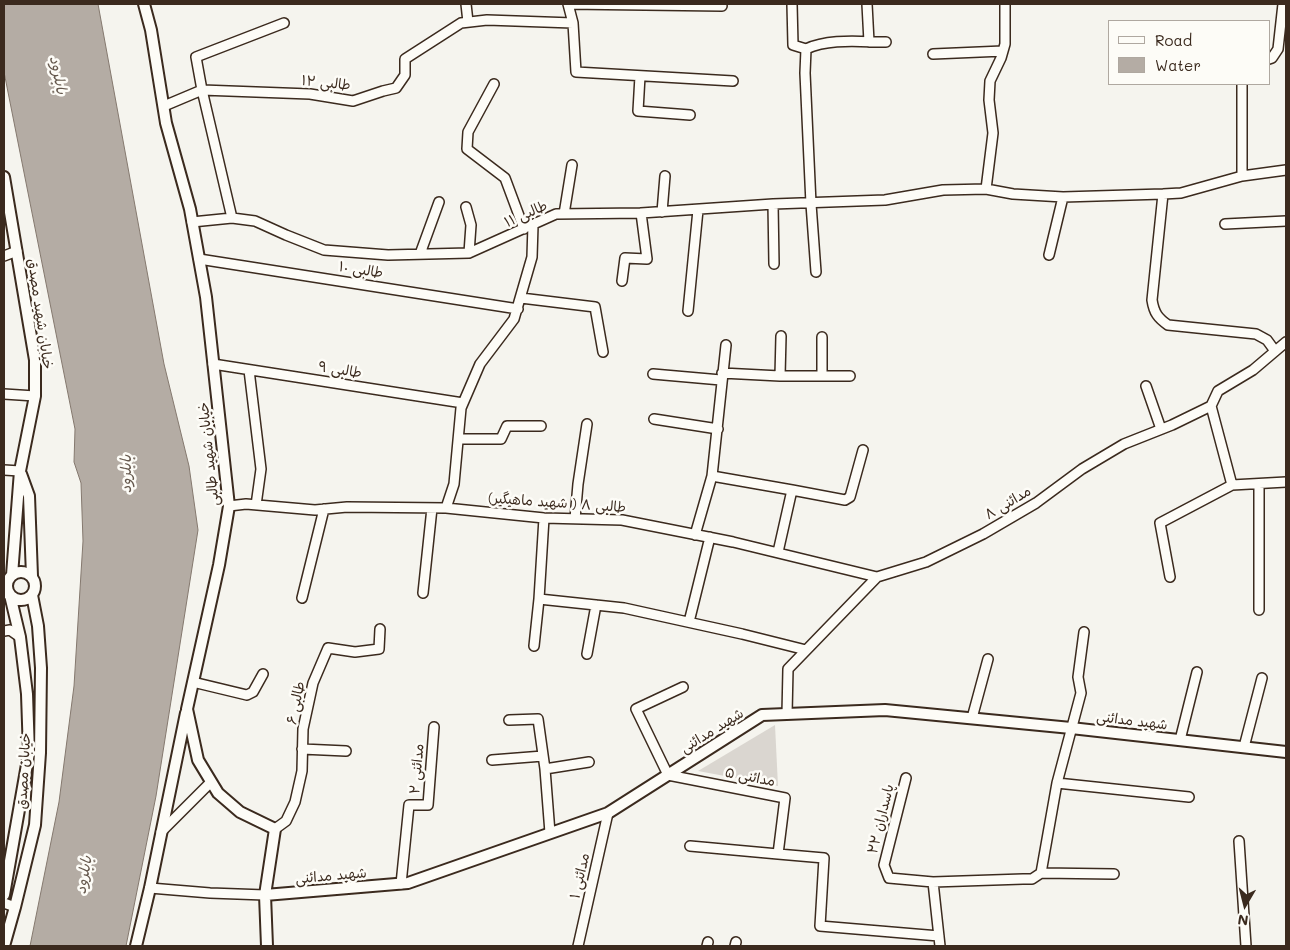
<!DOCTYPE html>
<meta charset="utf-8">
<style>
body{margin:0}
#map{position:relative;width:1290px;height:950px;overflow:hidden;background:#f5f4ee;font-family:Mali,sans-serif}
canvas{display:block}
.frame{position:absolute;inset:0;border:5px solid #3b2a1e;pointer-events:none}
.legend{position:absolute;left:1108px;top:20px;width:162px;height:65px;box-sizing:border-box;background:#fdfcf7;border:1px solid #afa8a0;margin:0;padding:6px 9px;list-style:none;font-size:15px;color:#3b2a1e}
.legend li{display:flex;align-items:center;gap:10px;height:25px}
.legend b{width:25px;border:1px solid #afa8a0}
.north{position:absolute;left:1220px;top:880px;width:50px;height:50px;-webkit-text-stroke:4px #fdfcf7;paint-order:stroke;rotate:188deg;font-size:14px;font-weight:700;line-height:20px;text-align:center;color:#3b2a1e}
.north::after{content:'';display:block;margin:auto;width:18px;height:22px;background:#3b2a1e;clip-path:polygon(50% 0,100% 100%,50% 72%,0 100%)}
</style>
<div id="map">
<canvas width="1290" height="950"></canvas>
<div class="frame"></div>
<ul class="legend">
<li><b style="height:6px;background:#fdfcf7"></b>Road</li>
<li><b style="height:14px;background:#b4aca4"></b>Water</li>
</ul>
<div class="north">N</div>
</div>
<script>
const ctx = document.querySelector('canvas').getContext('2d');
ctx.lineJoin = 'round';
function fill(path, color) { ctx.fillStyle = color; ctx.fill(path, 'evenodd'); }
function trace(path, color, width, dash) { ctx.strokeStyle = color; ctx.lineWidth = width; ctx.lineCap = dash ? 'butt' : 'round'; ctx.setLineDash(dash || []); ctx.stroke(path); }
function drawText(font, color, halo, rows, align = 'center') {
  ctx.font = font + ' Mali,"Playpen Sans Arabic",sans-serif'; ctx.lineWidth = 5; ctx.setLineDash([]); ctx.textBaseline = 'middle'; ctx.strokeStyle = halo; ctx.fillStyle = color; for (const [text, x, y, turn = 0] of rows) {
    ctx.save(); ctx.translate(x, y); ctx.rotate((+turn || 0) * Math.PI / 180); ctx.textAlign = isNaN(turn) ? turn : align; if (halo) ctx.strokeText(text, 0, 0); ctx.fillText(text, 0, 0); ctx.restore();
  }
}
fill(new Path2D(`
 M775 725 778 786 698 771Z`), '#dad6d0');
const water = new Path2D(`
 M4 4H98L164 364 189 466 198 530 156 796 126 946H30L59 802 74 686 83 541 81 483 74 462 75 429 4 72Z`);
fill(water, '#b4aca4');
trace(water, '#84786e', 1);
const minor = new Path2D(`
 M466 4 468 22
 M568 4 573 23 576 72 733 81
 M568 4 722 6
 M792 4 793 45 806 49
 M867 4 869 42
 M933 54 1003 51
 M1269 59 1272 58 1278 49 1283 4
 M640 76 638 111 690 115
 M494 84 468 132 467 149 505 178 524 229
 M1242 84V176
 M164 106 202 90 310 94 353 101 383 91 396 88 405 75V59L461 23 487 20 573 23
 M986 189 993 133 989 100 990 81 1001 58 1005 44V4
 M1163 194 1152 300C1154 313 1158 318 1168 325L1256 334 1267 340 1275 351
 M773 204 774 264
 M466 207 471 225 469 253
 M662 212 665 176
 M564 214 572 165
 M232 218 202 90 196 57 284 23
 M192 222 232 218 255 221 286 235 324 250 388 255 469 253 556 214 641 213 773 204 885 200 943 190 986 189 1013 194 1063 197 1163 194 1181 193 1242 176 1286 170
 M1225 224 1286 221
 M420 254 439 202
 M1049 255 1063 197
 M4 256 17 251
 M199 259 518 309
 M816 272 811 204 805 73 806 49C830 38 860 42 886 42
 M622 281 625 258 647 259 641 213
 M521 298 595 307 603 352
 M688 311 698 210
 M213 364 463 403
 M249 370 261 469 256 505
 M722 373 780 376H850
 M653 374 721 380
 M822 375V337
 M780 376 781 336
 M1146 386 1161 429
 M4 394 35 396
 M1211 406 1232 485 1286 482
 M654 419 718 429
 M459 439H501L507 426H541
 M4 470 20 471
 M712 476 792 490 778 552
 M1259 484V610
 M792 490 845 500 850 497 863 450
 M229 506 246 504 315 510 347 507 446 508 544 518 622 520 733 542 877 577
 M446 508 454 484 461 408 480 364 514 319 532 257 533 225
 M575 519 578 484 587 424
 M695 535 712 476 726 345
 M1170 577 1160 523 1232 485
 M423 593 432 508
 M4 594 7 588
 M302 598 324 509
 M539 599 624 608 742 634 806 650
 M689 622 710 537
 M4 631 10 630 20 637
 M534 646 539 599 544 518
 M587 654 596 605
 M193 682 247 695 253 692 263 674
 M683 687 636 709 668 775 785 798 778 854 824 858 820 926 939 936
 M787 714 788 669 877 577 926 562 983 534 1036 503 1082 469 1124 444 1172 425 1211 406 1218 391 1253 370 1286 342
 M972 718 988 659
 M509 720 538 719 545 769 550 833
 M1180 740 1197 672
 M1244 747 1262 678
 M302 749 346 751
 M492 760 543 756
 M545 769 589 762
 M906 778 884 865 889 878 933 882 1023 879H1032L1041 873 1057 783 1081 693 1078 677 1084 632
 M1057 783 1189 797
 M275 829 286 821 295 802 302 771 303 729 313 683 328 648 355 652 379 649 380 629
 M161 832 211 782
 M1239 841 1246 946
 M690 846 778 854
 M1041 873 1114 874
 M933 882 940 946
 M401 884 409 805H428L434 727
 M150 888 210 893 265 895
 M4 903 15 907
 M578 946 608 813
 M707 946 708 942
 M735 946 736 942`);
const tertiary = new Path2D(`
 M144 4 151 30 166 123 190 209 206 297 229 506 219 565 187 709 198 760 218 793 240 812 275 829 265 895 267 946
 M4 177 35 360V396L20 471 12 575
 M21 474 29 496 32 576
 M7 586a14 14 0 1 1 28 0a14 14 0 1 1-28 0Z
 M4 895 29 753 27 694 20 637 10 595
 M265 895 408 883 608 813 762 715 885 710 1071 728 1286 752
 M4 946 15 907 35 825 40 753 41 668 38 626 32 595
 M136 946 150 888 186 713`);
trace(minor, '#3b2a1e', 12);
trace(tertiary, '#3b2a1e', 14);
trace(minor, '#fdfcf7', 9);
trace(tertiary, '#fdfcf7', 10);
drawText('14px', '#3b2a1e', '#fdfcf7', [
 ["طالبی ۱۲",326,83,6],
 ["طالبی ۱۱",526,214,-24],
 ["طالبی ۱۰",361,270,9],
 ["خیابان شهید مصدق",40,314,82],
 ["طالبی ۹",340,370,9],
 ["خیابان شهید طالبی",209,454,-96],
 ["طالبی ۸ ( شهید ماهیگیر)",557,503,4],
 ["مدائنی ۸",1008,503,-31],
 ["طالبی ۶",296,703,-78],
 ["شهید مدائنی",1132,721,7],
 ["شهید مدائنی",712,731,-32],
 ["مدائنی ۲",417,769,-85],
 ["خیابان مصدق",24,771,-87],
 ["مدائنی ۵",750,777,11],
 ["پاسداران ۲۲",881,819,-76],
 ["شهید مدائنی",331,876,-5],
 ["مدائنی ۱",580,876,-77]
]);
drawText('italic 15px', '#65584d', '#fdfcf7', [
 ["بابلرود",58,75,79],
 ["بابلرود",126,474,-90],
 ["بابلرود",84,875,-80]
]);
</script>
